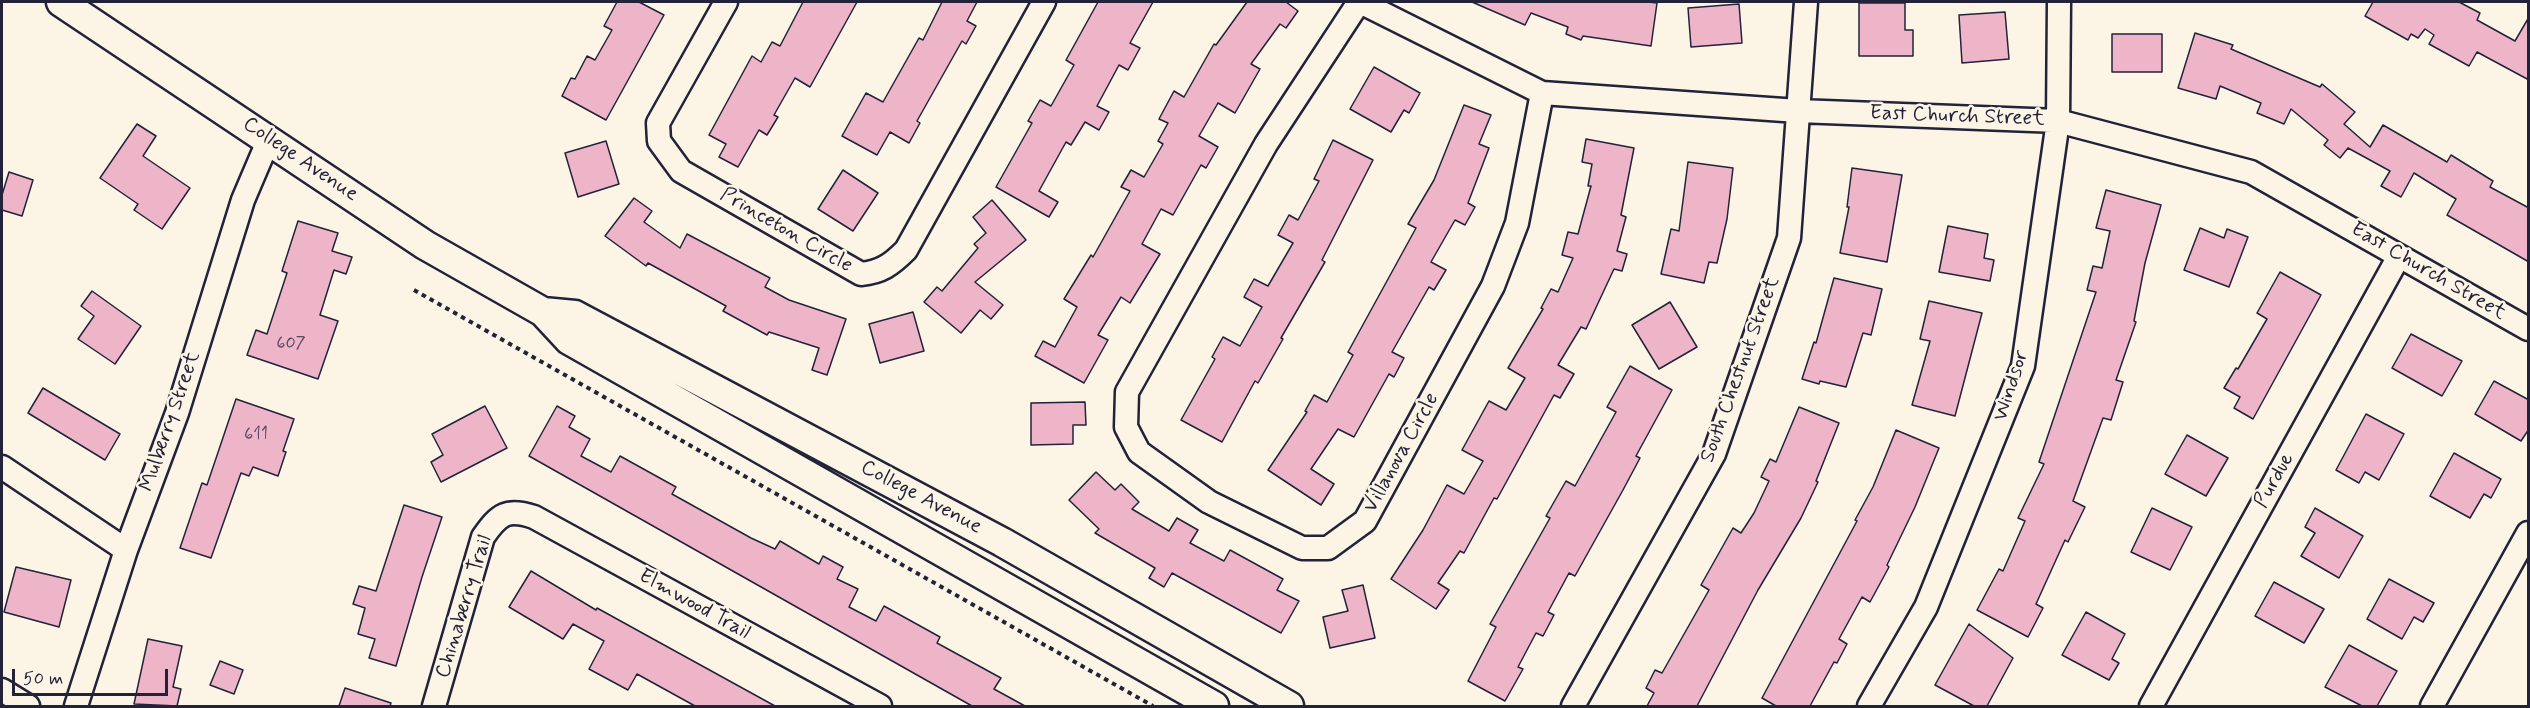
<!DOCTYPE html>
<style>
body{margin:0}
#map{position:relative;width:2530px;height:708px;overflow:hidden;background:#fcf5e5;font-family:Mynerve,sans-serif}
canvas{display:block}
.frame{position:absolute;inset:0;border:3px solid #22223b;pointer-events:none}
.scale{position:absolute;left:12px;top:669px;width:156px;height:27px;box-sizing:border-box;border:3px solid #22223b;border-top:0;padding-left:8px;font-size:18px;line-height:21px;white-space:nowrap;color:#22223b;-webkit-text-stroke:4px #fcf5e5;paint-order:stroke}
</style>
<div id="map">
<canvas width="2530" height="708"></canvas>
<div class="frame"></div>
<div class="scale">50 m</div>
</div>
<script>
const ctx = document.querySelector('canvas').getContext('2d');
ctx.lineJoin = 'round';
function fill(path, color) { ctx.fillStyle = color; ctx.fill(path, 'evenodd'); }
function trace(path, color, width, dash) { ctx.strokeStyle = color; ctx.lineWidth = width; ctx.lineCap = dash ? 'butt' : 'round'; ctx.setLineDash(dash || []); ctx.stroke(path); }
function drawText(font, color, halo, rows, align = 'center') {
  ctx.font = font + ' Mynerve,sans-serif'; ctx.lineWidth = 5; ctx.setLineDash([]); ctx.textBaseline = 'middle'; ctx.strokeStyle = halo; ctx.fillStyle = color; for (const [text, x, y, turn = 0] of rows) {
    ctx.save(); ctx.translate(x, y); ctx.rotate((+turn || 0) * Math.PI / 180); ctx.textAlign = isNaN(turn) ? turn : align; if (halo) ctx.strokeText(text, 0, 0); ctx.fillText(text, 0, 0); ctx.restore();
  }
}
const building = new Path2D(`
 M617 2H639L664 15 606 120 562 96 571 78 575 79 587 56 595 60 612 30 604 26Z
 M803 2H857L810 87 795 78 774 115 778 117 767 135 759 130 738 167 719 157 726 144 709 135 752 56 761 62 772 42 780 46Z
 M942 2H977L967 21 976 26 966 44 962 41 917 121 920 123 909 143 890 132 877 155 842 136 866 93 883 102 919 38 923 40Z
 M1098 2H1153L1130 43 1140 48 1128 70 1119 65 1097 106 1109 112 1099 130 1085 122 1071 145 1066 142 1039 191 1058 202 1049 217 996 187 1032 123 1028 121 1040 100 1051 106 1074 65 1066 60Z
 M1247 2H1286L1298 11 1286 28 1280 24 1251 64 1260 69 1235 113 1218 103 1199 136 1218 147 1206 168 1201 165 1173 215 1161 209 1142 244 1160 254 1130 303 1121 297 1098 335 1108 340 1084 383 1035 356 1043 341 1055 347 1077 307 1064 299 1091 255 1093 257 1130 191 1121 187 1131 170 1144 177 1163 144 1158 141 1168 123 1159 119 1174 91 1184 97 1214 44 1216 45Z
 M1472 2H1648L1657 3 1651 46 1583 36 1581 40 1566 34 1568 27 1531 13 1525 25Z
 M2373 2H2459L2480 13 2477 20 2515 41 2529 17V80L2477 52 2469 66 2429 44 2434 35 2425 29 2418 38 2411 34 2408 40 2365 16Z
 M1859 3H1905V30H1913V56H1859Z
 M1739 4 1742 43 1691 47 1688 8Z
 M2005 12 2009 59 1962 63 1959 15Z
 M2195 33 2233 45 2231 49 2320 87 2322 84 2355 112 2344 124 2370 147 2383 125 2447 162 2451 155 2493 181 2490 187 2529 208V262L2447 215 2456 199 2414 173 2401 197 2381 186 2390 171 2348 148 2340 158 2324 145 2328 140 2291 109 2284 124 2257 113 2261 103 2220 86 2216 99 2178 88Z
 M2112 34H2162V72H2112Z
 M1374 67 1420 93 1409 113 1404 110 1391 132 1350 109Z
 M1464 105 1491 115 1479 144 1489 148 1468 203 1475 207 1465 225 1455 220 1431 262 1446 270 1434 290 1429 287 1392 352 1404 358 1394 377 1389 374 1354 437 1338 429 1311 469 1334 484 1321 505 1268 470 1307 412 1305 411 1314 395 1327 402 1353 355 1348 352 1416 228 1408 224 1434 180Z
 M137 124 156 136 143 156 190 188 162 229 134 210 138 204 100 178Z
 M1586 139 1634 148 1621 215 1626 217 1617 251 1627 254 1622 271 1614 269 1586 329 1581 327 1558 365 1574 374 1560 398 1554 395 1497 499 1494 498 1464 553 1460 551 1438 583 1449 590 1436 609 1391 579 1423 530 1447 485 1464 494 1483 461 1462 450 1489 401 1506 410 1525 378 1508 368 1543 309 1541 308 1551 289 1558 292 1573 258 1562 255 1568 232 1578 234 1591 186H1588L1592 164 1582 162Z
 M1333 140 1373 160 1322 260 1325 262 1281 338 1283 339 1258 383 1255 381 1222 442 1181 420 1215 359 1212 357 1223 337 1240 346 1262 307 1244 297 1254 279 1268 286 1293 243 1278 235 1289 215 1298 220 1319 181 1314 179Z
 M606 141 619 184 578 197 565 153Z
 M1688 162 1733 168 1727 219 1717 263 1709 262 1704 283 1661 274 1671 229 1679 231Z
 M1852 168 1902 175 1887 262 1840 253 1849 207H1847Z
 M843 170 878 193 853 231 818 209Z
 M9 172 33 180 22 216 2 210V195Z
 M2106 190 2161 205 2145 263 2134 321 2136 322 2116 380 2123 382 2111 420 2103 418 2073 501 2085 507 2068 542 2065 540 2036 604 2043 608 2028 637 1977 610 1999 569 2003 571 2025 521 2018 518 2044 464 2039 462 2096 292 2087 290 2093 266 2102 268 2110 231 2096 228Z
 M634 198 652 211 644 222 680 248 687 234 770 278 765 287 789 300 846 319 827 375 812 370 819 348 769 332 767 335 723 311 726 306 648 263 646 266 605 236Z
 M992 200 1026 240 975 282 1003 305 991 319 980 310 961 333 924 302 937 287 942 291 978 248 974 244 986 233 973 217Z
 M298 221 338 233 332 251 352 257 346 274 334 270 320 315 338 321 318 379 247 355 256 330 267 334 287 273 282 271Z
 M1948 226 1988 234 1984 258 1994 260 1990 281 1939 272Z
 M2200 228 2224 238 2227 229 2248 237 2229 287 2184 270Z
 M2280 272 2321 295 2253 419 2234 408 2240 397 2224 388 2236 368 2238 369 2267 319 2257 313Z
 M1834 278 1882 289 1871 335 1863 333 1846 387 1820 381 1819 384 1802 379 1814 342 1816 343Z
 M92 291 141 326 115 364 78 339 94 316 81 306Z
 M1929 301 1982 313 1955 416 1912 405 1930 341 1920 339Z
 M1670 302 1697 347 1659 369 1632 325Z
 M913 312 924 351 880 363 869 324Z
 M2411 334 2462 361 2442 396 2392 368Z
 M1630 366 1672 390 1636 456 1640 458 1623 490 1575 576 1569 573 1548 612 1554 615 1543 636 1536 633 1518 667 1523 669 1505 701 1468 681 1496 627 1490 624 1550 518 1546 516 1566 481 1575 486 1616 412 1607 407Z
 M2494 381 2529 400V429L2521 441 2475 414Z
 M43 388 120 434 105 460 28 413Z
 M236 399 294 419 283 451 286 452 278 476 253 467 249 476 241 473 211 558 180 548 202 483 207 485Z
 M1085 402 1086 425H1073V444L1031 445V403Z
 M485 406 507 448 441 482 431 462 443 455 432 434Z
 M557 406 575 416 569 427 590 439 581 456 611 472 620 456 676 487 672 494 751 538 775 549 780 541 819 564 823 556 843 567 837 579 858 589 849 607 876 621 884 606 940 637 937 643 1001 678 994 689 1025 706H972L529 456Z
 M1799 407 1839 423 1816 481 1818 482 1801 518 1758 590 1697 706H1647L1654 693 1646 688 1655 670 1662 673 1709 590 1701 585 1733 528 1741 533 1754 513 1769 481 1761 477 1770 459 1776 462Z
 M2366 414 2404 434 2379 480 2365 472 2359 483 2336 470Z
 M1896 430 1939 448 1915 507 1887 565 1889 567 1870 602 1862 597 1839 639 1847 644 1837 663 1834 662 1810 706H1776L1762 698 1857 521 1855 520 1873 487Z
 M2187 435 2228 458 2206 496 2165 474Z
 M2454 453 2501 479 2491 498 2484 494 2470 518 2430 496Z
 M1096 472 1115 490 1121 484 1139 502 1132 509 1169 531 1177 518 1198 530 1190 543 1224 561 1230 550 1283 579 1277 590 1299 601 1281 633 1172 573 1164 587 1149 578 1155 568 1095 533 1099 529 1069 500Z
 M404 505 442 517 422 577 396 666 369 658 375 639 358 634 365 608 353 604 359 586 376 591Z
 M2152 508 2192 527 2170 570 2131 552Z
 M2315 508 2363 536 2339 578 2301 556 2315 533 2305 527Z
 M16 567 71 580 59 627 4 612Z
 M531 571 596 610 597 608 655 640 775 706H695L637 674 628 690 589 669 604 641 573 624 563 639 509 607Z
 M2389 579 2434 603 2423 622 2414 617 2402 639 2367 619Z
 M2274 582 2324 609 2304 643 2255 616Z
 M1363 585 1375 638 1330 648 1323 617 1348 611 1342 590Z
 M2086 612 2125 634 2112 659 2119 663 2109 680 2062 655Z
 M1969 624 2013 658 1987 706H1974L1935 685Z
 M148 639 182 646 173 687 181 689 177 706 134 704Z
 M2349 645 2397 671 2377 706H2362L2325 687Z
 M220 661 243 670 234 694 210 685Z
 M345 688 391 703 390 706H339Z`);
fill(building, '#eeb5c9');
trace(building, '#22223b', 1.5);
const minor = new Path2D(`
 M726 2 658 123 659 141 681 171 861 274C881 272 891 265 906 250L1044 2
 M1359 2 1266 144 1127 392 1126 427 1139 452 1209 502 1302 548H1328L1365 521 1493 286 1517 223 1542 93
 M1360 2 1542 93 1798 111 2058 121 2251 172 2528 329
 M2 467 126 550
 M2 690 28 706
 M76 706 126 550 177 413 243 200 269 139
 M434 706 483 537C499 514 507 508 534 517L880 706
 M1573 706 1714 454 1789 238 1806 2
 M1869 706 1926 607 2023 366 2058 121 2059 2
 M2151 706 2399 256
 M2432 706 2528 533`);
const major = new Path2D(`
 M61 2 425 245 543 312 569 340 1214 706
 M543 312 575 315 1002 542 1289 706`);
trace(minor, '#22223b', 27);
trace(major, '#22223b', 33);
trace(new Path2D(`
 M414 290 1153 706`), '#22223b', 4, [4.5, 4.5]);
trace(minor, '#fcf5e5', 22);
trace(major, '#fcf5e5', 28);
drawText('18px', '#55475e', null, [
 ["607",291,344],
 ["611",256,435]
]);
drawText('21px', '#22223b', '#fcf5e5', [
 ["East Church Street",1957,117,2],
 ["College Avenue",300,160,34],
 ["Princeton Circle",786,231,30],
 ["East Church Street",2428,272,30],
 ["South Chestnut Street",1741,370,-70],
 ["Windsor",2012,386,-72],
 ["Mulberry Street",171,422,-71],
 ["Villanova Circle",1402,453,-61],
 ["Purdue",2275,481,-61],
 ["College Avenue",921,498,28],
 ["Elmwood Trail",694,605,29],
 ["Chinaberry Trail",465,607,-73]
]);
</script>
